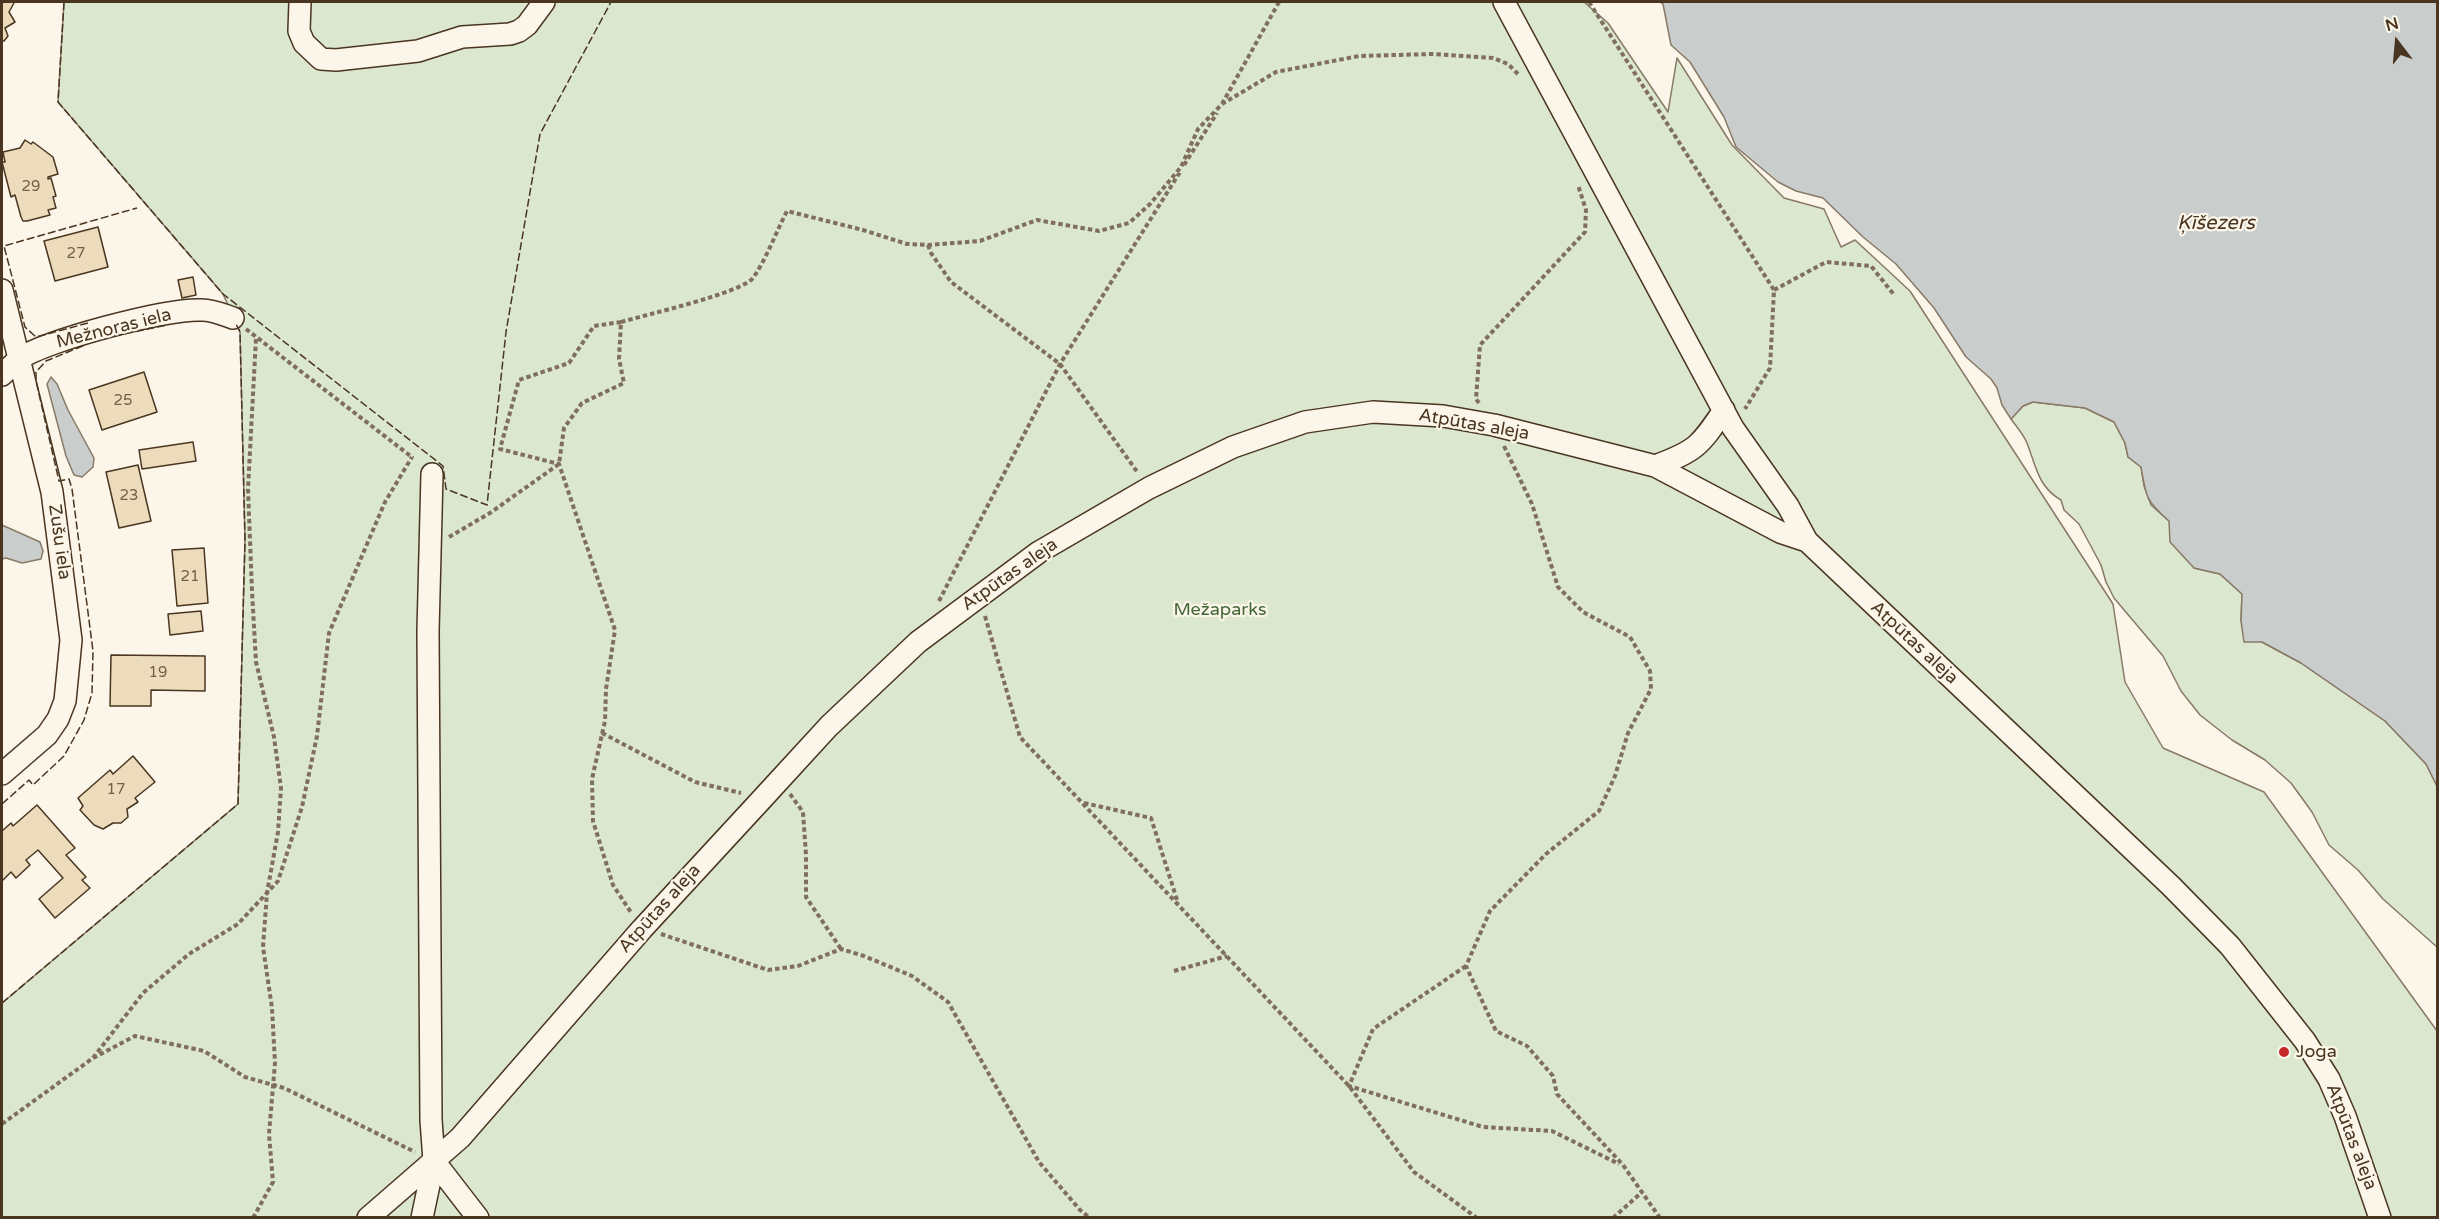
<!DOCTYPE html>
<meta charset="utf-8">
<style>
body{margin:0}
#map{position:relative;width:2439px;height:1219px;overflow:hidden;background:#fbf6e9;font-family:"Varela Round",sans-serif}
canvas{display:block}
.frame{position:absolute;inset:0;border:3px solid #4a3520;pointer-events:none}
.north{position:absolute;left:2367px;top:12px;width:60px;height:60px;-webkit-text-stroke:4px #fbf6e9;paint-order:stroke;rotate:344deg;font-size:16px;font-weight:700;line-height:24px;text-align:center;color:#4a3520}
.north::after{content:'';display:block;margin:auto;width:21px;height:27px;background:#4a3520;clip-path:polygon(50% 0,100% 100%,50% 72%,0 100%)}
</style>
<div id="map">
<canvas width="2439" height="1219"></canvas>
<div class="frame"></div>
<div class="north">N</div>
</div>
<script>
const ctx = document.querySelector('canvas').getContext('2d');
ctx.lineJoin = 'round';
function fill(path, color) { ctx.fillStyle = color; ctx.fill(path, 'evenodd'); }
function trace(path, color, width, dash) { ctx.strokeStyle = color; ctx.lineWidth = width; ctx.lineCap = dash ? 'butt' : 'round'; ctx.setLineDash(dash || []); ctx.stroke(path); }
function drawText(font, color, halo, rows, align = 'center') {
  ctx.font = font + ' "Varela Round",sans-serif'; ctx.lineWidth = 4.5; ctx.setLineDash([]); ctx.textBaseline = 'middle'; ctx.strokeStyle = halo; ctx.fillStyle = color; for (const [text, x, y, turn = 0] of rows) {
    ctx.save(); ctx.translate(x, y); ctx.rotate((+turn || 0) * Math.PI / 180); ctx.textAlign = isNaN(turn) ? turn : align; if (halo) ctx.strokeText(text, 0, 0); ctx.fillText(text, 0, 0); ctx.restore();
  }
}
const green = new Path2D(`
 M64 2H1584L1608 23 1668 112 1677 58 1732 145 1784 198 1824 209 1841 247 1855 240 1910 291 2113 604 2125 682 2163 748 2264 792 2437 1031V1217H2V1003L238 804 245 540 240 332 223 294 58 102Z
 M2033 402 2085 408 2114 422 2125 443 2128 457 2141 467 2144 486 2151 505 2169 521 2194 568 2220 574 2242 594 2241 621 2262 642 2301 663 2385 721 2426 764 2437 786V947L2383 899 2358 870 2329 845 2312 812 2291 783 2265 760 2232 740 2200 715 2181 691 2163 656 2114 598 2106 582 2101 565 2079 524 2064 510 2061 500C2038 487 2036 466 2027 443 2024 435 2016 426 2011 419L2023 406Z`);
fill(green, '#dce7d0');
trace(green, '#887966', 1.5);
const water = new Path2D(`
 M1660 2H2437V786L2426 764 2385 721 2301 663 2262 642H2244L2241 621 2242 594 2220 574 2194 568 2170 542 2169 521C2146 501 2146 497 2141 467L2128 457 2125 443 2114 422 2085 408 2033 402 2023 406 2011 419 2002 405 1997 388 1991 379 1966 357 1934 308 1896 264 1863 237 1823 198 1796 191 1778 182 1736 147 1724 117 1690 62 1671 45 1663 4Z
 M51 377 57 384 68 410 94 458 93 467 82 477 74 475 66 456 47 384Z
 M2 525 40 542 43 551 41 559 22 563 6 558 2 559Z`);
fill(water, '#c9cecd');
trace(water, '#887966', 1.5);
const building = new Path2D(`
 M2 2H14V3L9 12 15 22 5 28 8 36 4 41H2Z
 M25 140 31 144 33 142 53 157 58 174 48 177V179L51 178 56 196 53 197 56 208 48 210 50 215 27 221H23L21 217 15 195 11 197 2 162H5L3 152 20 148Z
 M98 227 108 267 55 281 44 241Z
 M193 277 196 295 182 298 178 280Z
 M144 372 157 412 102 430 89 390Z
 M193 442 196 461 142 469 139 450Z
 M138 465 151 521 119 528 106 472Z
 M204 548 208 603 177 606 172 550Z
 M201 611 203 631 170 635 168 614Z
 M111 655 205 656V691L151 690V706H110Z
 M133 756 155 782 135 798 138 802 127 809 128 817 121 823H113L103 829 94 825 80 810 83 806 78 798 110 770 113 774Z
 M37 805 75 848 66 855 86 877 82 880 90 888 55 918 39 899 63 878 38 850 26 860 30 865 16 878 11 872 2 881V831L11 823 13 826Z`);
fill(building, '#ecdcbc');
trace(building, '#4a3520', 1.5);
const minor = new Path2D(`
 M300 2 299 31 304 43 321 59 336 60 418 51 462 37 510 34 519 31 527 25 544 2
 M1504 2 1733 428 1788 506 1807 541
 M2 290 52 492 71 640 65 701 58 719 47 735 2 774
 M2 375C7 370 13 364 19 359 47 340 167 308 202 310 213 310 224 315 233 318
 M1655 466C1696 451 1700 446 1724 410
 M434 1161 478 1218
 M368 1218 460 1138 642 929 762 799 829 726 918 642 1039 552 1149 488 1233 447 1305 422 1373 412 1443 416 1494 425 1655 466 1780 532 1807 541 2171 886 2230 946 2305 1041 2329 1079 2345 1116 2380 1218
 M422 1218 434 1161 431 1120 428 631 432 474`);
trace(minor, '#4a3520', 24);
trace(new Path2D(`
 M1589 2 1774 290 1770 368 1745 409
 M1222 104 1279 2
 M1184 165 1217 113
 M928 245 931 253 951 282 1060 364 1138 473
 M1774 290 1826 262 1871 266 1895 296
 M621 322 594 326 569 363 519 380 500 449 559 464 615 630 606 689 605 721 592 779 593 821 613 885 632 914
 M246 329 413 458
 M1479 403 1476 399 1480 345 1585 232 1586 210 1578 185
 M1504 446 1532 504 1558 587 1583 612 1630 637 1650 671 1651 689 1628 733 1615 776 1599 811 1546 854 1490 911 1466 966 1496 1031 1527 1046 1553 1076 1557 1094 1623 1165 1660 1218
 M449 537 490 513 559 464 564 428 582 403 624 383 619 359 621 322C645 315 741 293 753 278 767 258 776 232 787 211L863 230 907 244 928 245 980 241 1037 220 1099 231 1129 223 1150 204 1181 167 1198 129 1222 104 1276 72 1359 56 1433 54 1493 58 1508 64 1520 76
 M939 601 1060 364 1180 172
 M985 616 1020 737 1349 1086 1414 1172 1477 1218
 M602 733 695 782 741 793
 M790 794 803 812 806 855V897L841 949
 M1084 803 1151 818 1178 903
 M661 934 768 970 798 966 841 949 864 956 912 976 948 1002 1039 1162 1080 1210 1090 1218
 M1466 966 1373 1029 1349 1086 1483 1127 1552 1131 1619 1164
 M1174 971 1227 956
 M93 1058 143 993 189 954 238 924 278 881 302 807 317 736 329 633 385 502 412 457
 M2 1124 93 1058 135 1036 204 1051 245 1077 284 1088 415 1152
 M253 1218 273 1182 269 1134 275 1063 272 1008 263 947 267 893 278 832 281 788 274 737 256 662 252 591 248 489 256 338
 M1613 1218 1642 1192`), '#7f6f5c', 4, [4.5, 3]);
trace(minor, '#fbf6e9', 21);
trace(new Path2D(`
 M64 2 58 102 223 294 443 466 446 489 487 505 506 332 540 134 611 2
 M88 323 36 337 25 327 4 246 137 208
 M114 336 167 325
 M2 804 29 780 33 785 64 756 84 720 92 693 93 651 72 489 69 479 59 481 36 381V372L46 361 85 345
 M2 1003 238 804 245 540 240 332 236 324`), '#4a3520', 1.5, [8, 3]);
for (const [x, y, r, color] of [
 [2284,1052,6,"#c62828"]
]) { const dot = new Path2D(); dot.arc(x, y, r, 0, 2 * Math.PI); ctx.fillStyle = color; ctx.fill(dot); trace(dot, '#fbf6e9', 2); }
drawText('15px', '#725f47', null, [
 ["29",31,187],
 ["27",76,254],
 ["25",123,401],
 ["23",129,496],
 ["21",190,577],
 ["19",158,673],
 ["17",116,790]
]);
drawText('18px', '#4a3520', '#fbf6e9', [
 ["Mežnoras iela",114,329,-14],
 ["Atpūtas aleja",1474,425,10],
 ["Zušu iela",59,542,82],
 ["Atpūtas aleja",1010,575,-35],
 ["Atpūtas aleja",1914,643,43],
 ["Atpūtas aleja",660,909,-48],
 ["Atpūtas aleja",2351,1137,69]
]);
drawText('18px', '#436837', '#fbf6e9', [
 ["Mežaparks",1220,610]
]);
drawText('18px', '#4a3520', '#fbf6e9', [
 ["Joga",2296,1052]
], 'left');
drawText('italic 20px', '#4a3520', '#fbf6e9', [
 ["Ķīšezers",2216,224]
]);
</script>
